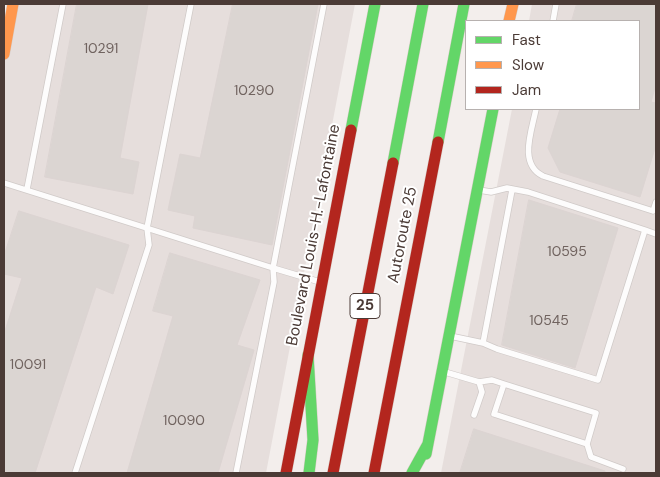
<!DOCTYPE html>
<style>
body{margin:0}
#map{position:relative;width:660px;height:477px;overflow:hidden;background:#f3eeec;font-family:"DM Sans",sans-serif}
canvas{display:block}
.frame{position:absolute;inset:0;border:5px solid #4b3b36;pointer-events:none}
.legend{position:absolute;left:465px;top:20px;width:175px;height:90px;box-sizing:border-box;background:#fff;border:1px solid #b7b1af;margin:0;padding:6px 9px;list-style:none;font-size:15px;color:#4b3b36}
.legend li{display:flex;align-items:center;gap:10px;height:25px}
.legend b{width:25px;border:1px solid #b7b1af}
</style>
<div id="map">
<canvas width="660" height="477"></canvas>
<div class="frame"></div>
<ul class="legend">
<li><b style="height:6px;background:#63d668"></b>Fast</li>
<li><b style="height:6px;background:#ff974d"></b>Slow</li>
<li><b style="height:6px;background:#b3261e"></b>Jam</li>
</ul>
</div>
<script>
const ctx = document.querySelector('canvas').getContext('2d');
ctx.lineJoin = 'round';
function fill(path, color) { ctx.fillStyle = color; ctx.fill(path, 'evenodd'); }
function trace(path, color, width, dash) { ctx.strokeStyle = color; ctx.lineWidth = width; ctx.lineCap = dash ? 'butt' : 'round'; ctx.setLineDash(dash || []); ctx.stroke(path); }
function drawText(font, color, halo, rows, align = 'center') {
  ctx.font = font + ' "DM Sans",sans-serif'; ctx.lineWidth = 4; ctx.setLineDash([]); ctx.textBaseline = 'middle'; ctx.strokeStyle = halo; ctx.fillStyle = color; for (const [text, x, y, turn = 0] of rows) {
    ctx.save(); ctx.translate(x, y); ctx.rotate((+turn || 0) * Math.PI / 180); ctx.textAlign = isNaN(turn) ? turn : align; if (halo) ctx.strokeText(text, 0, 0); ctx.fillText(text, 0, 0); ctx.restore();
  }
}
fill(new Path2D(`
 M13 4H355L266 473H4V51Z
 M532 4H656V473H441L512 109H639V21H529Z`), '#e6dedc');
const building = new Path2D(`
 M77 4H148L120 158 139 162 133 194 45 177Z
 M233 4H318L272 245 193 228 195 216 168 210 180 154 200 158Z
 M577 4H656V84L651 102 656 103V145L640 197 560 172 548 148 560 109H639V21H572Z
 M529 200 618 228 575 368 502 345Z
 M19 211 129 245 113 294 96 287 35 473H4V334L22 278 4 274V256Z
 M170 253 260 280 237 345 254 350 218 473H127L173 316 153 311Z
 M474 429 605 471V473H460Z`);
fill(building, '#dbd5d2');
trace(building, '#dcd4d2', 1);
const lane = new Path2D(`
 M553 21 556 4
 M536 109C532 130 518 164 543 176L653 211 656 202
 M4 183 273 268 274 282 236 473
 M27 189 63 4
 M645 230 656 234
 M320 282 273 268 324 4
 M450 336 483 343 497 349 598 380 645 230 528 192 507 188 491 192 479 190
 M483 343 512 190
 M445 372 479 382 492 380 504 384 596 413 587 444 494 414 504 384
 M474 415 482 392 479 382
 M587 444 591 457 623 469
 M75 473 149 245 147 228 191 4`);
const fast = new Path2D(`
 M351 130 375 4
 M438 142 464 4
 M393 163 423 4
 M308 355 313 440 309 473
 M426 454 493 109
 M412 473 428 444`);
const slow = new Path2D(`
 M509 21 513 4
 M4 54 13 4`);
const jam = new Path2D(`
 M286 473 351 130
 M333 473 393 163
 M374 473 438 142`);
trace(lane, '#d0cac8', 7);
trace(fast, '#d6cbc5', 12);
trace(slow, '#d6cbc5', 12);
trace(jam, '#d6cbc5', 12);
trace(lane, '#fdfcfc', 5.5);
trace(fast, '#63d668', 11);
trace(slow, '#ff974d', 11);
trace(jam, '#b3261e', 11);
drawText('14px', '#70635f', null, [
 ["10291",101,49],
 ["10290",254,91],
 ["10595",567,252],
 ["10545",549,321],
 ["10091",28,365],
 ["10090",184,421]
]);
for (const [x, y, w] of [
 [365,306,30]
]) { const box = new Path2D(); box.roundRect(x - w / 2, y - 12.5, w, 25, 4); ctx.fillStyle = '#fff'; ctx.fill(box); trace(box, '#4b3b36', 1); }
drawText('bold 15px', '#4b3b36', null, [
 ["25",365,306]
]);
drawText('16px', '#4b3b36', '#fff', [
 ["Boulevard Louis-H.-Lafontaine",314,235,-79],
 ["Autoroute 25",403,235,-79]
]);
</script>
